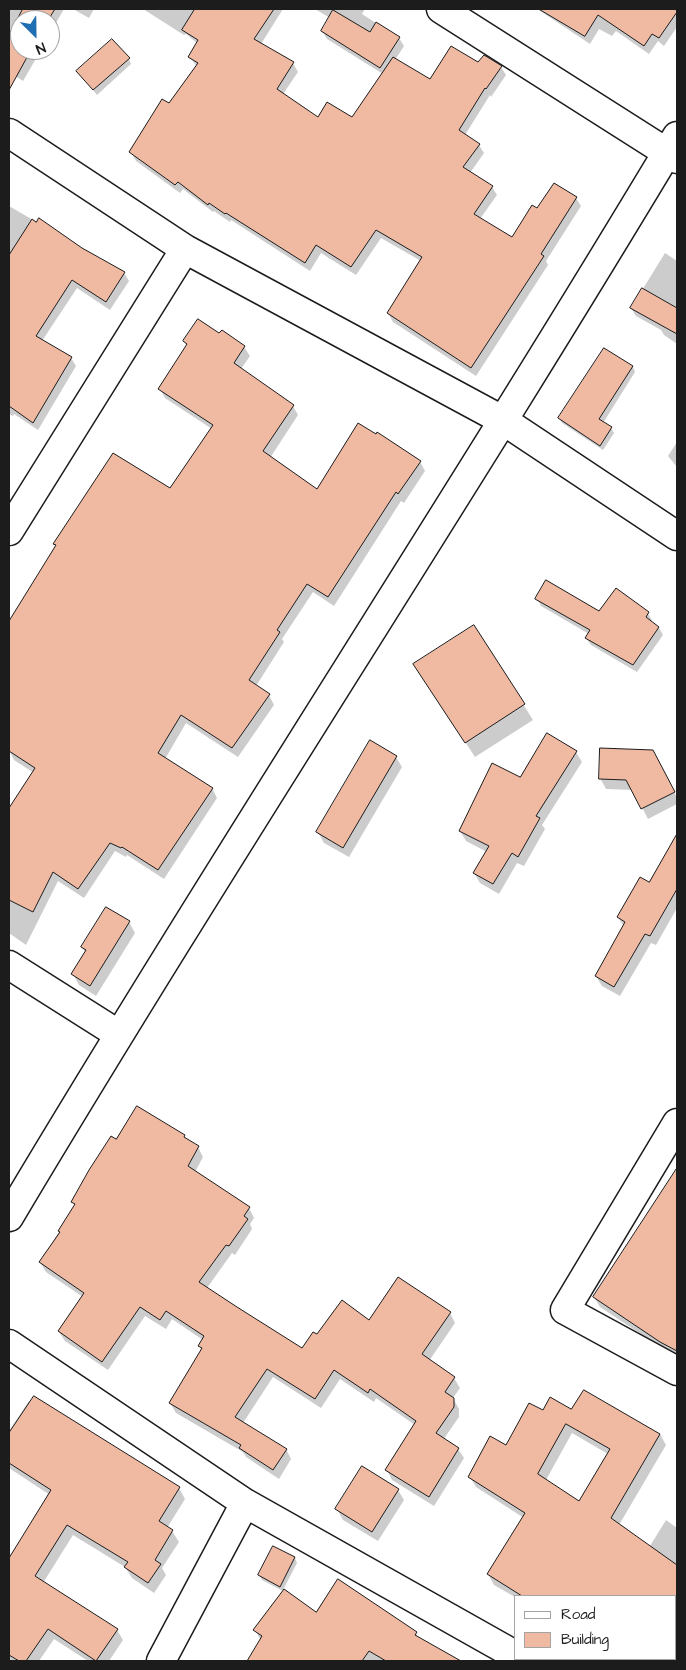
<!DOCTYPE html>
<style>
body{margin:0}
#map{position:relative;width:686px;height:1670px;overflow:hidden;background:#fff;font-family:"Architects Daughter",sans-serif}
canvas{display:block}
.frame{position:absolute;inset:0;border:10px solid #1c1c1c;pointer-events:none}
.legend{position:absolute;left:514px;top:1595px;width:162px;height:65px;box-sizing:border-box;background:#fff;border:1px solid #a4a4a4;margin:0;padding:6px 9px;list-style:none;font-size:15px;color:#1c1c1c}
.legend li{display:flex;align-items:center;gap:10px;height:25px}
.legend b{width:25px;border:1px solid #a4a4a4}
.north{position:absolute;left:10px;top:10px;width:50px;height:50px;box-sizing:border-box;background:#fff;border:1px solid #a4a4a4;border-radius:50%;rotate:157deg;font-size:14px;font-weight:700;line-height:20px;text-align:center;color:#1c1c1c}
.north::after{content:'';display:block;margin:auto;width:18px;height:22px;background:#1f6fb2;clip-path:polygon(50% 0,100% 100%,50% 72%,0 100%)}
</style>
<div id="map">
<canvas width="686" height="1670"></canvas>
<div class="frame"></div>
<ul class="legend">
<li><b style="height:6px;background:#fff"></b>Road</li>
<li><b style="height:14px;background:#efb9a2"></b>Building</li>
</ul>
<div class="north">N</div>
</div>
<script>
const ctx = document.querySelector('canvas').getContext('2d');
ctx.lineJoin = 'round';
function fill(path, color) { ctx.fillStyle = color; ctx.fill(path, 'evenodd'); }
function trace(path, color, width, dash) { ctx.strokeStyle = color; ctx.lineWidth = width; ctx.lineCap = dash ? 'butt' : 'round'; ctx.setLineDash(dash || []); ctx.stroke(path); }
fill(new Path2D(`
 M9 9H64L50 33V20H20V50H41L23 81 9 72Z
 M73 9H94L89 18Z
 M143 9H283L261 44 293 63 298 72 283 94 318 119H352L383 74 327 39 322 31 330 18 315 9H365L362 14 399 38 404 46 395 60 431 81 479 64 501 67 506 75 491 97 490 95 465 135 479 145 484 153 470 173 492 187 497 195 480 219 512 238 538 210 576 198 581 206 546 261 548 265 476 376 393 322 388 313 421 261 381 238 356 275 321 253 310 271 231 220 230 222 214 211 213 212 183 189 180 193 136 161 131 152 197 67 190 57 198 44 186 34 184 35Z
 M537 9H677V27L664 46 658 41 649 54 616 31 612 36 599 29 590 44Z
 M129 59 131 64 97 95 78 71Z
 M9 206 124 273 129 281 110 310 77 288 42 341 71 358 76 366 38 430 14 414 13 416 9 414Z
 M665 253 677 261V344L664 335 661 330 636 316 631 308Z
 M220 335 244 347 250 356 241 369 293 406 298 415 270 458 317 491 420 462 425 471 404 503 401 501 334 606 313 592 282 639 284 642 256 686 269 695 274 705 238 757 186 723 165 759 212 788 217 798 164 879 127 855 126 857 115 851 84 898 58 881 26 945 9 933V805L11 807 34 773 14 760 9 750 29 714 9 700V623L56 547 55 544 170 490 212 429 165 398 160 389 187 346 184 341Z
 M605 350 633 367 635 372 603 423 611 428 614 433 603 450 562 423 559 418Z
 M677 442V467L668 456Z
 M537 599 600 612 648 613 652 621 651 622 659 628 663 635 637 672 591 645 586 638 589 634 541 606Z
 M474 626 533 720 475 757 424 679Z
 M576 752 582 762 542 825 545 829 524 866 517 863 499 894 480 883 474 873 487 852 466 841 460 831 520 778Z
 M396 757 402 767 349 857 324 843 318 832Z
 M659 762 677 798V804L648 819 633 790 606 789 600 778Z
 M677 837V908L656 945 651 943 620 996 602 986 596 976 624 927 618 917 650 884Z
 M129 922 135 933 96 996 79 985 73 974 85 952 82 947Z
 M137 1108 184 1136 187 1141 198 1147 203 1157 195 1172 249 1208 254 1218 250 1224 252 1229 235 1255 232 1253 207 1288 302 1350 318 1336 369 1322 450 1313 455 1323 429 1361 454 1378 460 1388 453 1398 459 1409V1417L443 1440 458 1449 464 1458 434 1506 392 1480 387 1470 415 1425 376 1398 374 1402 340 1379 321 1408 273 1377 243 1423 286 1449 291 1459 279 1479 246 1457 243 1452 176 1413 170 1403 202 1350 200 1346 203 1340 172 1319 166 1329 145 1316 108 1370 65 1341 59 1332 83 1297 46 1272 40 1262 75 1206 73 1202Z
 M677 1169V1358L600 1307 594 1297Z
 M29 1401 179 1488 185 1499 167 1528 172 1531 179 1542 162 1568 166 1575 154 1593 132 1578 125 1567 73 1535 43 1583 117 1630 123 1640 109 1661H88L54 1639 39 1661H9V1560L50 1495 9 1468V1431Z
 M572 1411 660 1434 666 1445 619 1525 650 1546 666 1520 677 1528V1590L664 1582 654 1596 515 1597 494 1585 488 1574 524 1518 476 1487 470 1477 543 1412ZM572 1433 608 1454 580 1502 546 1480Z
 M398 1490 404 1500 378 1541 343 1520 337 1509Z
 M295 1558 297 1563 283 1590 316 1614 416 1633 421 1643 410 1661H353L323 1642 312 1661H248L261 1641 255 1630 283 1591 262 1580 259 1575Z
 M675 1651 677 1653V1661H570L566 1659H675Z`), '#0003');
const building = new Path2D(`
 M23 9H55L48 20H20V50H31L9 90V35Z
 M195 9H274L254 39 294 62 277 89 318 117 327 102 352 117 393 57 430 79 451 46 478 62 484 55 502 66 486 89 485 88 459 130 480 144 463 167 493 186 474 214 512 237 532 205 537 208 554 183 577 197 541 254 544 256 471 368 387 313 422 257 376 230 351 267 316 245 305 263 226 213 225 214 209 203 208 205 178 182 175 185 129 152 162 99 169 103 198 63 188 57 198 40 182 30Z
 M539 9H677V12L659 38 652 34 644 46 598 15 585 36Z
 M333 10 370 32 376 22 400 37 380 68 321 31Z
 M112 39 130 58 93 90 76 71Z
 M39 218 82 248 125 272 106 302 72 280 36 336 72 357 33 423 9 406V255L32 219 36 222Z
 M642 288 677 308V334L630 308Z
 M198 319 219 333 222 330 245 346 234 363 294 405 263 451 317 489 358 423 376 434 377 432 421 461 398 494 396 492 328 597 307 584 277 630 280 632 249 680 270 694 232 748 181 715 158 753 213 788 158 870 122 847 121 848 110 843 78 889 53 872 33 912 9 900V808L35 768 9 751V621L56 545 53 544 113 453 170 488 213 425 158 389 187 344 183 341Z
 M604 348 633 366 599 419 612 427 600 446 558 418Z
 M546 580 599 611 616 588 649 612 646 617 659 627 633 665 585 638 590 630 535 599Z
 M474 625 525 704 465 743 413 664Z
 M547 733 577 751 536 816 540 818 518 857 512 853 493 884 473 873 489 846 459 831 492 763 520 777Z
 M370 740 397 756 343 848 316 832Z
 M600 748 653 750 675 792 641 809 626 780 599 779Z
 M677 834V889L650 936 645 934 614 987 595 976 625 922 617 917 640 877 649 882Z
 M106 907 130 921 90 986 71 974 86 950 81 947Z
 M137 1106 185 1135 184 1137 199 1146 188 1166 250 1207 244 1216 248 1219 229 1246 226 1245 199 1282 237 1307 302 1348 313 1332 317 1334 342 1300 369 1320 398 1277 451 1312 422 1354 455 1377 445 1392 454 1398V1407L436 1433 459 1448 429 1497 385 1470 416 1421 370 1389 368 1393 334 1370 315 1399 267 1369 235 1417 287 1449 273 1470 239 1448 241 1445 169 1403 202 1348 198 1346 204 1336 166 1311 160 1320 140 1307 102 1362 58 1331 84 1293 39 1262 60 1232 58 1231 75 1204 71 1202 89 1170 111 1136 116 1139Z
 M677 1168V1351L660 1342 593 1297Z
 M584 1390 660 1434 611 1518 677 1565V1596H522L487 1574 525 1513 468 1477 490 1436 506 1445 529 1403 543 1410 550 1397 571 1409ZM566 1424 610 1449 579 1501 538 1474Z
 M34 1396 180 1487 159 1521 173 1530 155 1560 161 1564 148 1583 124 1567 128 1562 67 1525 35 1576 118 1629 96 1661 48 1629 26 1661H19L9 1655V1558L51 1490 9 1463V1433Z
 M362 1466 399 1489 372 1532 335 1509Z
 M273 1546 295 1557 280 1587 258 1575Z
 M338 1579 417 1632 415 1635 461 1661H386L369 1651 362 1661H247L262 1636 253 1630 284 1589 316 1612Z`);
fill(building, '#efb9a2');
trace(building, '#1c1c1c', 1);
const street = new Path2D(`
 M441 9 677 159
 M9 133 185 249 504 421 677 536
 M9 531 185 249
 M9 965 118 1034
 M677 1123 565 1310 677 1371
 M9 1217C226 853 459 500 677 136
 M9 1344 245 1503 515 1655
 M161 1661 245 1503`);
trace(street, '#1c1c1c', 31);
trace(street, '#fff', 28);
</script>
